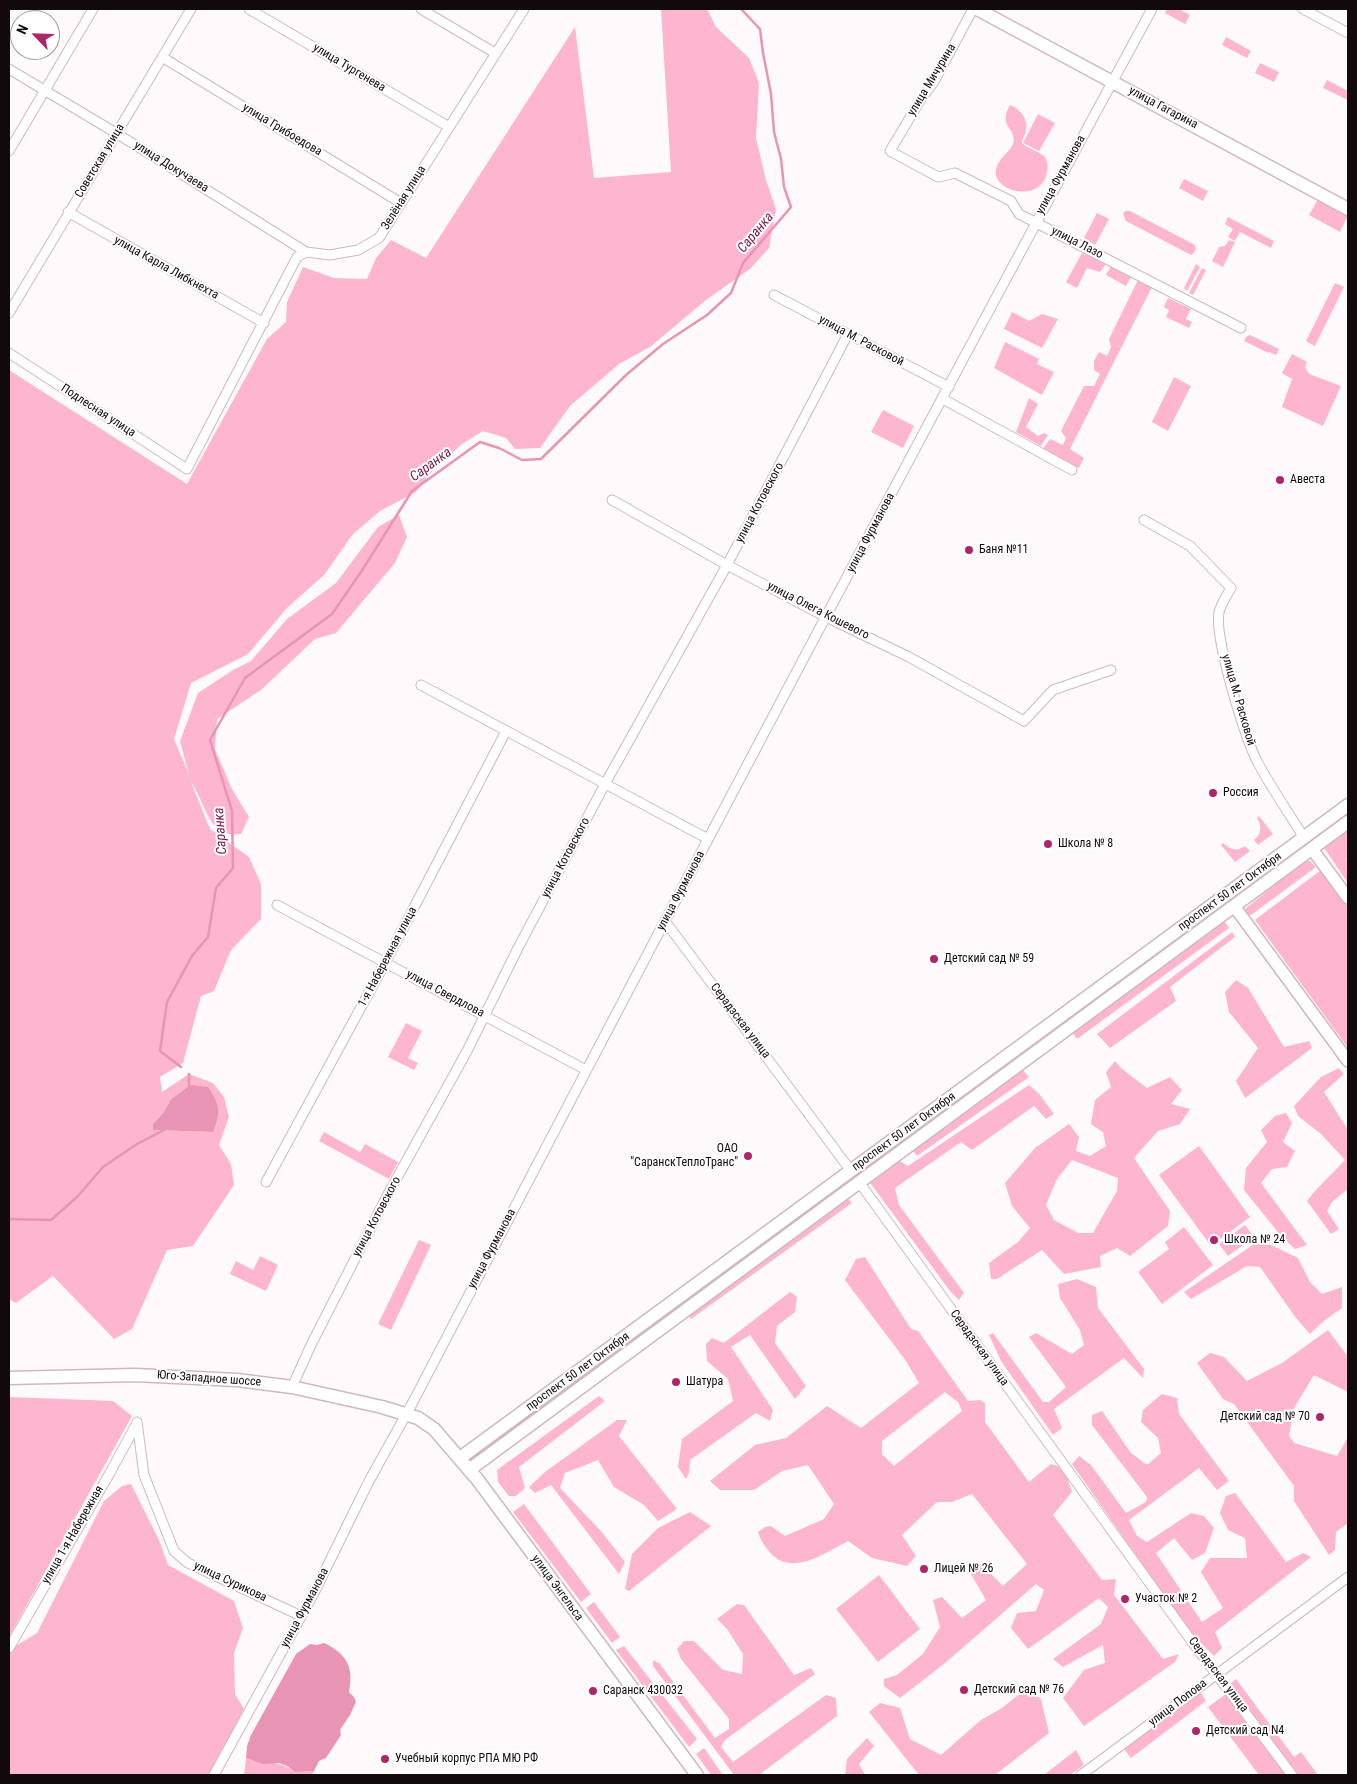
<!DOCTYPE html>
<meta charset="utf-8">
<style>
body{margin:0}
#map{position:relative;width:1357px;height:1784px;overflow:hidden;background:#fef9fb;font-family:"Roboto Condensed",sans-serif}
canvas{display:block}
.frame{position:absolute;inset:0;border:10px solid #11090c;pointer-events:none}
.north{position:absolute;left:10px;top:10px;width:50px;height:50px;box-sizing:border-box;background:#fff;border:1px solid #a09d9e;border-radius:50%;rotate:294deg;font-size:14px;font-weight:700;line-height:20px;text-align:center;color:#11090c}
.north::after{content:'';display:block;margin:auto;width:18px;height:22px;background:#ae266a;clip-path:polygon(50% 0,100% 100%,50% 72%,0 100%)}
</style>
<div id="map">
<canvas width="1357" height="1784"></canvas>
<div class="frame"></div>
<div class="north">N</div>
</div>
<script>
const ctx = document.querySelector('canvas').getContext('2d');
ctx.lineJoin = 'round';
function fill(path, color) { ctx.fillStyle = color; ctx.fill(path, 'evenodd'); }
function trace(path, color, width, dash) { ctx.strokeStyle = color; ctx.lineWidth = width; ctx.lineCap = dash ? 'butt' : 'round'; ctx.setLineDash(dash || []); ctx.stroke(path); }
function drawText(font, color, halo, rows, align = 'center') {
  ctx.font = font + ' "Roboto Condensed",sans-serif'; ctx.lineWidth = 4; ctx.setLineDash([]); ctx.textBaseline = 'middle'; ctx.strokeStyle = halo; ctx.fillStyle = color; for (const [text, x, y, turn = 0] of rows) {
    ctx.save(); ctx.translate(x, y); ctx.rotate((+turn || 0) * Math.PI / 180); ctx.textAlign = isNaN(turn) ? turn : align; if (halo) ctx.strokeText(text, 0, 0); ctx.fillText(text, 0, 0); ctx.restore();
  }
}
fill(new Path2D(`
 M661 9H707L716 27 749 58 759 83 756 138 766 180 776 209 769 248 750 269 706 300 650 347 619 364 570 406 540 448 515 449 506 438 483 431 462 444 434 469 416 492 380 511 353 534 324 575 287 608 248 654 191 683 174 739 189 775 180 741 198 693 233 670 251 661 287 619 336 583 378 527 399 515 407 537 395 563 336 633 315 639 261 690 217 719 215 749 232 789 249 817 241 834C207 839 206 802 191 782L210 829 249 857 261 884V919L231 950 214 991 201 996 183 1063 160 1077 162 1092 189 1074 213 1083 224 1097 229 1117 219 1145 231 1164 234 1185 193 1246 167 1250 132 1329 114 1339 53 1276 16 1303 9 1299V370L187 484 267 339 286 322 287 302 303 267 334 278 367 279 376 258 391 240 426 258 575 27 594 178 671 172ZM190 1085 213 1132 153 1130V1124L164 1112 171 1099Z
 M1167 9H1179L1190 15 1185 24 1165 13Z
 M1226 37 1251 51 1247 58 1222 45Z
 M1260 63 1279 72 1274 82 1255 73Z
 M1327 80 1348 91V100L1323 88Z
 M1010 105C1020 109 1029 119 1026 131 1025 136 1022 138 1022 143 1028 149 1039 151 1045 157 1048 162 1048 167 1047 172 1042 204 992 192 996 170 998 158 1009 153 1013 144 1018 129 997 127 1010 105Z
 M1038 114 1055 123 1039 151 1023 143Z
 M1184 179 1208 191 1203 201 1179 188Z
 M1317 201H1324L1348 215 1340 232 1309 215Z
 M1125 211H1130L1195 245 1196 249 1192 255 1189 254 1126 221 1123 214Z
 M1097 213 1109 219 1095 245 1084 238Z
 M1228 217 1274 241 1271 248 1240 232 1235 241 1228 237 1233 229 1225 224Z
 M1229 240 1235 242 1223 267 1212 261 1219 247 1225 246Z
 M1082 253 1106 264 1100 272 1087 268 1077 288 1066 282Z
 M1196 264 1200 267 1187 291 1184 288Z
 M1111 266 1131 277 1126 286 1106 275Z
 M1202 268 1206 270 1193 295 1189 293Z
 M1138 280 1152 287 1070 449 1084 458 1079 468 1042 450 1050 439 1063 445 1066 438 1061 431 1084 386H1094L1100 374 1094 370V361L1099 352 1107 356 1111 347 1109 339Z
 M1335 283 1344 287 1315 346 1306 341Z
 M1168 298 1191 309 1186 319 1192 322 1189 328 1166 317 1169 310 1164 307Z
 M1012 312 1029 321 1042 314 1058 319 1042 348 1004 329Z
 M1250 335 1279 349 1276 355 1269 352 1268 353 1244 341 1246 337Z
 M1005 342 1039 359 1037 364 1054 372 1042 395 994 368Z
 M1292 354 1307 362 1305 367 1309 374 1341 386 1323 426 1282 407 1292 379 1282 373Z
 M1174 377 1191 386 1168 431 1152 422Z
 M1029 398 1038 404 1026 427 1038 436 1044 433 1048 435 1041 446 1016 432Z
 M883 410 914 426 903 448 871 432Z
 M1259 816 1273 834 1258 845 1254 840C1262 833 1262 827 1257 818Z
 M1348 830V857L1346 859 1348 863V883L1324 848Z
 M1223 843C1231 850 1236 852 1245 846L1250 851 1235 862 1221 845Z
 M1304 861H1310L1316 867 1251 915 1247 914 1245 909Z
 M1321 870 1348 907V1048L1255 920Z
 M1224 921 1229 928 1077 1039 1072 1032Z
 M1232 932 1235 937 1170 987 1176 1001 1110 1048 1097 1034Z
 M1236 980 1248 988 1284 1047 1309 1041 1312 1048 1245 1098 1236 1081 1258 1048 1229 1012 1225 992Z
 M406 1023 422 1031 408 1058 418 1063 414 1070 388 1057Z
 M1115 1061 1122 1069 1147 1088 1170 1077 1182 1090 1171 1104 1190 1109 1180 1124 1158 1131 1134 1158 1170 1211 1168 1226 1130 1256 1117 1248 1100 1256 1101 1267 1064 1274 1042 1250 997 1279H991L989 1263 1018 1242 1030 1228 1012 1206 1005 1183 1035 1148 1069 1124 1079 1137 1076 1151 1090 1156 1106 1146 1103 1132 1091 1124 1095 1100 1111 1087 1106 1072ZM1072 1160 1118 1178 1117 1191 1093 1233H1078L1054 1220 1046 1205 1057 1179Z
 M1021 1068 1029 1077 917 1156 911 1148Z
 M1339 1068 1344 1074 1324 1092 1348 1130V1189L1332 1202 1327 1211 1339 1229 1331 1234 1307 1201 1315 1191 1345 1160 1321 1134 1298 1116 1294 1106 1321 1077Z
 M1029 1085 1040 1095 1054 1114 1046 1119 1034 1106 972 1150 961 1142 895 1188 899 1205 964 1293 959 1300 950 1291 868 1180 896 1159 908 1166Z
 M1286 1113 1292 1123 1283 1142 1295 1151 1287 1167 1272 1169 1261 1183 1307 1245 1295 1249 1282 1237 1244 1190 1246 1168 1267 1142 1261 1130 1275 1116Z
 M324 1132 360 1152 365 1144 398 1162 389 1179 319 1141Z
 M1199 1146 1250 1217 1211 1246 1159 1175Z
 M847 1197 852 1203 691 1319 687 1313Z
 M1245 1225 1254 1237 1228 1256 1219 1244Z
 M1184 1227 1213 1265 1162 1304 1138 1272 1169 1249 1165 1242Z
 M419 1240 431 1245 391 1330 378 1324Z
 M1257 1242 1271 1245 1298 1258 1310 1282 1322 1294 1342 1287V1308L1325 1320 1310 1334 1296 1318 1260 1267 1247 1266 1191 1299 1184 1292Z
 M260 1256 278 1265 266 1291 230 1274 236 1261 253 1270Z
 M865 1257 911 1329 918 1331 968 1401 980 1400 985 1403V1422L1029 1482 1051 1464 1064 1468 1072 1492 1053 1515 1102 1580 1116 1579 1114 1595 1163 1659 1179 1654 1175 1662 1084 1726 1063 1698 1084 1670 1105 1663 1103 1645 1063 1667 1053 1659 1101 1624 1108 1607 1099 1598 1028 1649 1011 1628 1017 1613 1036 1611 1044 1590 1036 1584 944 1664 900 1698 884 1686V1679L897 1675 923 1654 940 1627 933 1600 942 1597 962 1618 986 1600 968 1569 978 1561 1003 1586 1027 1564 972 1494 952 1502H937L902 1535 916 1556 907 1566 872 1558 848 1541C823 1554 789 1579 767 1549 763 1543 760 1539 758 1532L765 1527 771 1526 785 1536 824 1519 834 1504 808 1465 782 1471 754 1490H720L710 1481 755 1445 786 1438 827 1406 861 1428 919 1383 906 1361 845 1280 856 1259ZM945 1392 958 1402 962 1411 894 1466 882 1454V1441Z
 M1077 1279 1096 1287 1098 1308 1144 1369 1143 1378 1124 1358 1054 1409 1062 1428 1053 1435 1001 1361 989 1335 993 1333 1043 1402H1049L1066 1387 1029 1337 1036 1333 1072 1354 1084 1345 1080 1330 1060 1298 1058 1284Z
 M790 1292 797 1297 795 1312 777 1326 775 1343 806 1386 795 1399 750 1335 731 1347 773 1410 770 1421 756 1413 690 1460 689 1473 686 1479 678 1467 682 1439 733 1401 728 1379 707 1361 706 1344 712 1338 724 1343Z
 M1328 1330 1348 1357V1392L1314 1375 1294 1408 1289 1436 1294 1443 1337 1456 1348 1437V1523L1336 1532 1335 1550 1329 1555 1294 1501V1486L1234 1404 1223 1399 1197 1363 1210 1353 1224 1357 1247 1381 1282 1363Z
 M1162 1394 1177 1398 1179 1414 1229 1481 1217 1490 1199 1468 1129 1520 1137 1536 1147 1542 1191 1513 1204 1516 1214 1528 1205 1553 1192 1560 1174 1538 1156 1553 1202 1622 1223 1608 1201 1572 1210 1558H1247L1245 1538 1228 1530 1220 1513 1226 1496 1235 1493 1286 1562 1303 1553 1311 1557 1215 1632 1222 1648 1214 1656 1189 1631 1072 1464 1079 1456 1091 1465 1126 1513 1146 1502 1147 1497 1092 1425V1415L1102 1411 1131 1453 1147 1465 1161 1453 1158 1438 1141 1422 1143 1410Z
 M599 1396 605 1401 519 1467 525 1488 516 1496H509L498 1482 497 1470Z
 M9 1397 113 1401 132 1416 9 1637Z
 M617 1420H627L619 1436 677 1509 658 1521 644 1505 614 1487 598 1460 565 1473 560 1488 601 1531 625 1562 619 1574 551 1485 535 1493 529 1487 545 1472Z
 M131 1484 159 1540 168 1565 234 1601 243 1628 234 1653 235 1694 244 1709 210 1775H9V1650L37 1633 104 1501 122 1486Z
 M524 1504 591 1594 581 1602 513 1512Z
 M690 1512 711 1526 629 1591 625 1589 632 1554 658 1528Z
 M879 1575 920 1629 878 1662 836 1609Z
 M594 1602 620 1637 612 1643 586 1608Z
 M737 1604 744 1605 794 1675 811 1668 815 1674 725 1740 721 1747 733 1762 826 1695 836 1698 837 1716 759 1775H734L653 1666V1660L660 1664 715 1738 729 1729V1719L681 1659 677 1649 684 1641H694L723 1670 742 1674 743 1654 727 1629 717 1619Z
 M624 1646 697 1739 689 1747 616 1650Z
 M1236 1679 1294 1757 1301 1752 1318 1775H1297L1229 1685Z
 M1027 1688 1041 1699 1049 1733 995 1775H919L869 1712 880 1703 900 1708 910 1739 941 1755 981 1720 1002 1708Z
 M1200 1691 1206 1701 1131 1758 1124 1749Z
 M1226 1694 1286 1775H1259L1208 1707Z
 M867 1738 874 1746 859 1764 865 1775H845L847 1759Z
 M704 1748 723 1775H711L696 1754Z
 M1076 1750 1084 1765 1070 1775H1044Z
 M246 1758C266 1766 276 1758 295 1772L314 1771 312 1775H244Z`), '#feb5d0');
fill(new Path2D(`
 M190 1085 208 1087C220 1105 221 1112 213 1132L153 1130V1124L164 1112 171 1099Z
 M324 1643C347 1654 354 1667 349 1692L354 1697 356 1702 350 1715 340 1730 341 1735 326 1758 319 1761 314 1771 295 1772 287 1766 279 1763 263 1764 246 1758 247 1746 251 1735 296 1654 310 1644 317 1645Z`), '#e894b5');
trace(new Path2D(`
 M181 1067 160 1051 167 1002 192 956 208 937 216 888 233 868 232 811 210 740 245 678 332 614 361 572 412 491 480 442 499 448 522 460 541 459 626 375 663 344 707 315 731 293 743 263 791 207 784 187 781 159 774 132 771 94 763 53 760 29 741 9
 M189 1074V1088
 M9 1219 51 1220 77 1197 103 1167 137 1144 166 1129`), '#e894b5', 2.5);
const minor = new Path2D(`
 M249 9 449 127
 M421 9 495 53
 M973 9 935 80 921 99 890 151 938 177 955 173 1011 201 1019 214 1241 328
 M1303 9 1348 33
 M162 57 401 203
 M9 69 116 133 306 252
 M9 151 93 9
 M68 212 264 323
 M774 295 949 387
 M9 313 191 9
 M9 353 187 469 297 257 306 252 330 255 358 250 379 238 524 9
 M943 399 1072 470
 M612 500 727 565 826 617 909 657 1024 721 1053 690 1111 670
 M1144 520 1190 546 1231 588C1227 595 1221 604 1219 612 1214 637 1245 739 1258 763 1272 789 1289 813 1304 838
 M421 685 708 839
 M277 905 586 1070
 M665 921 851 1171
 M266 1182 385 963 506 731
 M859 1182 1193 1643 1292 1775
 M292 1387 311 1345 387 1196 467 1051 518 948 605 784 727 565 848 334
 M137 1422 144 1475 174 1551 188 1563 301 1616
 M9 1648 111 1471 137 1423
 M214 1775 315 1591 368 1483 413 1402C656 936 901 470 1152 9
 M1081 1775 1348 1577`);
const tertiary = new Path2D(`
 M1312 849 1348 898
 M1234 906 1348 1061`);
const secondary = new Path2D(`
 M977 9 1348 209
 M9 1378 135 1375 237 1380 292 1387 382 1407 418 1418 434 1429 477 1479 697 1775
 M460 1458 1348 805
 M469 1470 1348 822`);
trace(minor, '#d0b8c0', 11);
trace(tertiary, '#d0b8c0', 14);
trace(secondary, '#d0b8c0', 15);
trace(minor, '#fff', 9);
trace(tertiary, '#fff', 11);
trace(secondary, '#fff', 12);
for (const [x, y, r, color] of [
 [1280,480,5,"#ae266a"],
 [969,550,5,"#ae266a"],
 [1213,793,5,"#ae266a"],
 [1048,844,5,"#ae266a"],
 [934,959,5,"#ae266a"],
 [748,1156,5,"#ae266a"],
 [1214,1240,5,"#ae266a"],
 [676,1382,5,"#ae266a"],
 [1320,1417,5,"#ae266a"],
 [924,1569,5,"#ae266a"],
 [1125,1599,5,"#ae266a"],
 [964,1690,5,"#ae266a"],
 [593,1691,5,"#ae266a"],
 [1196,1731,5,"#ae266a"],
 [385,1759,5,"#ae266a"]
]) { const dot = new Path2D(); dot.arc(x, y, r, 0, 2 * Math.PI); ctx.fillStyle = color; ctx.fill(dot); trace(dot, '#fff', 2); }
drawText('12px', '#11090c', '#fff', [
 ["улица Тургенева",349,68,31],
 ["улица Мичурина",932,80,-59],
 ["улица Гагарина",1163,108,28],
 ["улица Грибоедова",282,130,31],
 ["Советская улица",100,161,-59],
 ["улица Докучаева",171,167,32],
 ["улица Фурманова",1061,175,-61],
 ["Зелёная улица",404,198,-58],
 ["улица Лазо",1077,243,27],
 ["улица Карла Либкнехта",166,268,29],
 ["улица М. Расковой",861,341,28],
 ["Подлесная улица",98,411,33],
 ["улица Котовского",760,503,-62],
 ["улица Фурманова",871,533,-62],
 ["улица Олега Кошевого",818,611,27],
 ["улица М. Расковой",1238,700,74],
 ["улица Котовского",566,858,-62],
 ["улица Фурманова",681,891,-62],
 ["проспект 50 лет Октября",1230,892,-36],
 ["1-я Набережная улица",388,957,-62],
 ["улица Свердлова",445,994,28],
 ["Серадзская улица",740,1021,53],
 ["проспект 50 лет Октября",904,1132,-36],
 ["улица Котовского",377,1217,-62],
 ["улица Фурманова",492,1249,-62],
 ["Серадзская улица",979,1348,54],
 ["проспект 50 лет Октября",578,1372,-36],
 ["Юго-Западное шоссе",209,1379,4],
 ["улица 1-я Набережная",73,1535,-60],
 ["улица Сурикова",230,1582,25],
 ["улица Энгельса",557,1588,54],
 ["улица Фурманова",305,1608,-62],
 ["Серадзская улица",1218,1675,53],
 ["улица Попова",1178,1703,-37]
]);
drawText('12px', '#11090c', '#fff', [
 ["Авеста",1290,480],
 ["Баня №11",979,550],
 ["Россия",1223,793],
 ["Школа № 8",1058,844],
 ["Детский сад № 59",944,959],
 ["ОАО",738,1149,"right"],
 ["\"СаранскТеплоТранс\"",738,1163,"right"],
 ["Школа № 24",1224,1240],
 ["Шатура",686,1382],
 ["Детский сад № 70",1310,1417,"right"],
 ["Лицей № 26",934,1569],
 ["Участок № 2",1135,1599],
 ["Детский сад № 76",974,1690],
 ["Саранск 430032",603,1691],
 ["Детский сад N4",1206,1731],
 ["Учебный корпус РПА МЮ РФ",395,1759]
], 'left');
drawText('italic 14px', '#7a194a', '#fff', [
 ["Саранка",756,233,-50],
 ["Саранка",431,465,-36],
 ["Саранка",221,831,-94]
]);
</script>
